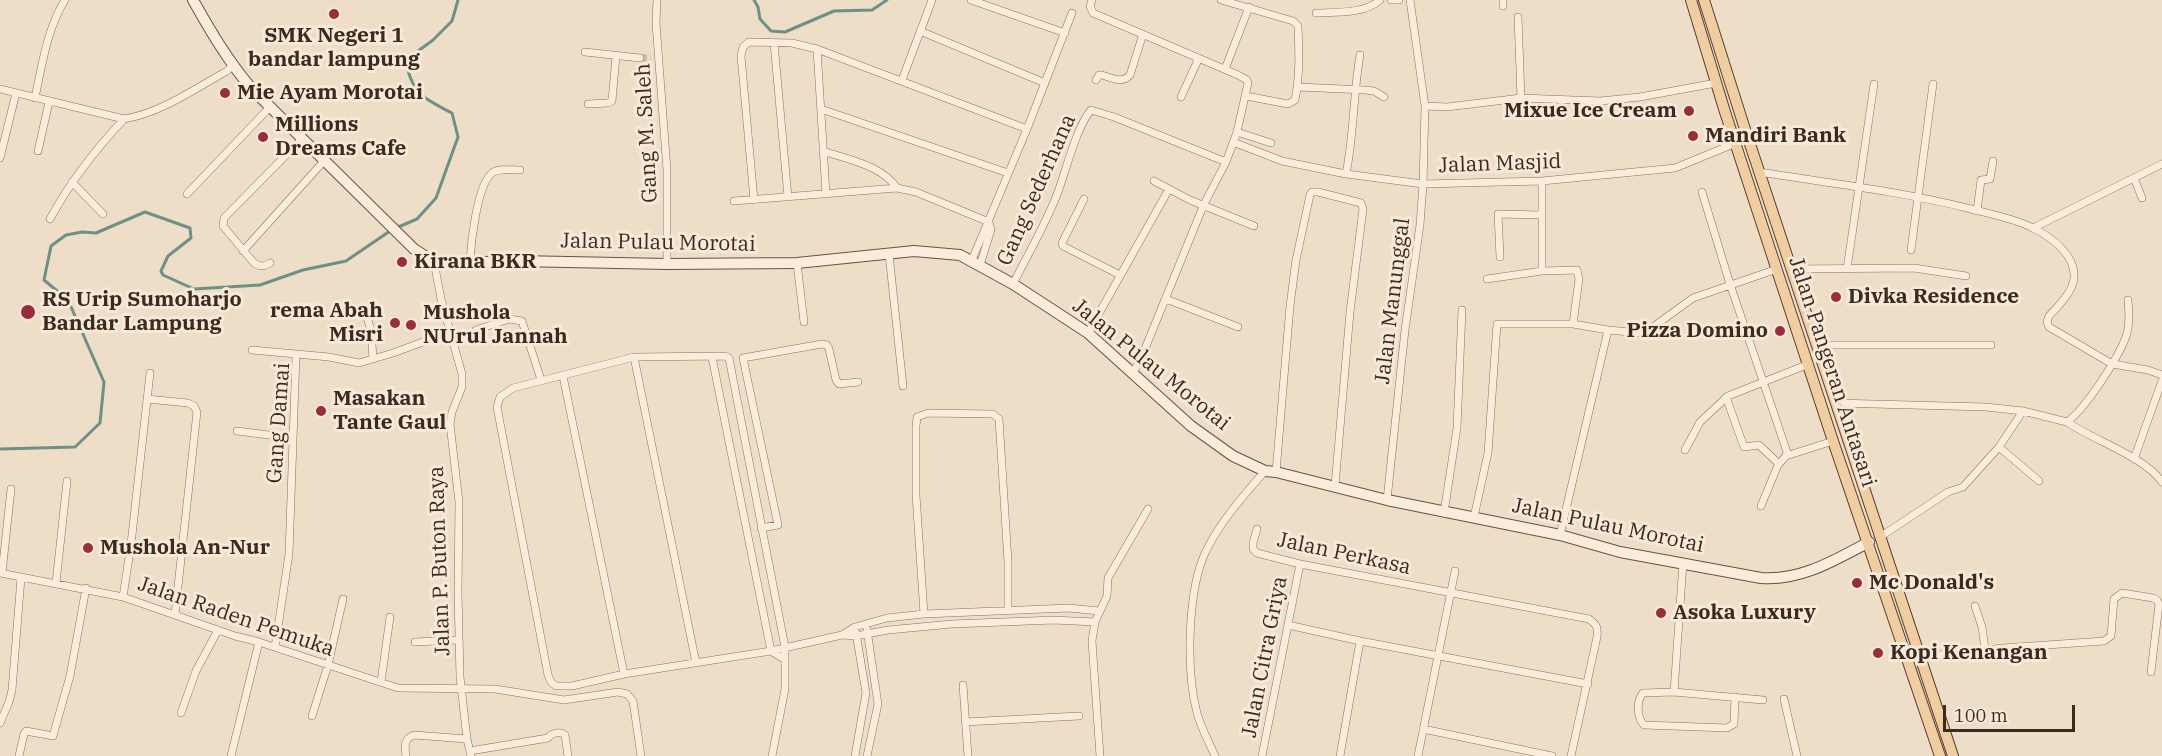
<!DOCTYPE html>
<style>
body{margin:0}
#map{position:relative;width:2162px;height:756px;overflow:hidden;background:#eedec8;font-family:"IBM Plex Serif",serif}
canvas{display:block}
.scale{position:absolute;left:1943px;top:705px;width:132px;height:27px;box-sizing:border-box;border:3px solid #3b2a20;border-top:0;padding-left:8px;font-size:18px;line-height:21px;white-space:nowrap;color:#3b2a20;-webkit-text-stroke:4px #f6e9d7;paint-order:stroke}
</style>
<div id="map">
<canvas width="2162" height="756"></canvas>
<div class="scale">100 m</div>
</div>
<script>
const ctx = document.querySelector('canvas').getContext('2d');
ctx.lineJoin = 'round';
function trace(path, color, width, dash) { ctx.strokeStyle = color; ctx.lineWidth = width; ctx.lineCap = dash ? 'butt' : 'round'; ctx.setLineDash(dash || []); ctx.stroke(path); }
function drawText(font, color, halo, rows, align = 'center') {
  ctx.font = font + ' "IBM Plex Serif",serif'; ctx.lineWidth = 6; ctx.setLineDash([]); ctx.textBaseline = 'middle'; ctx.strokeStyle = halo; ctx.fillStyle = color; for (const [text, x, y, turn = 0] of rows) {
    ctx.save(); ctx.translate(x, y); ctx.rotate((+turn || 0) * Math.PI / 180); ctx.textAlign = isNaN(turn) ? turn : align; if (halo) ctx.strokeText(text, 0, 0); ctx.fillText(text, 0, 0); ctx.restore();
  }
}
trace(new Path2D(`
 M754 0 758 7 760 19 771 31 785 32 834 11 872 10 887 0
 M396 228 417 219 436 198 458 137 452 113C427 100 414 96 407 67L414 54 433 40 452 21 458 0
 M0 449 75 447 100 423 104 382 68 300 44 280 51 246 66 235 82 232 96 233 145 212 190 228 191 238 168 256 161 271 163 275 194 289 260 285 303 270 346 261 390 231`), '#6f9185', 3);
trace(new Path2D(`
 M640 58H651`), '#cabaa6', 7, [7, 3.5]);
const street = new Path2D(`
 M657 0 656 23 667 170V264
 M971 0 1065 33
 M1092 0 1090 6 1093 13 1238 75 1247 80 1248 83 1237 132 1226 162 1204 204 1142 356 1133 373
 M1221 0 1293 21 1298 26C1299 51 1300 75 1295 100L1288 104 1246 96
 M1391 0H1399
 M1503 0V6
 M1316 13C1337 12 1364 14 1380 0
 M1518 17 1521 98
 M920 31 1045 83
 M774 43 788 197
 M817 49 826 194
 M585 52 640 58
 M1225 69 1249 7
 M902 80 932 0
 M1096 80 1099 75H1102C1112 78 1122 84 1130 75L1143 34
 M1298 87 1365 90 1374 91 1384 97
 M0 89 124 119C161 113 194 89 227 71L232 66
 M1181 97 1199 58
 M35 98C42 65 47 29 65 0
 M588 104 608 103 612 101 616 56
 M1425 106 1447 107 1521 98 1600 101 1640 97 1716 83
 M821 109 1008 173
 M1237 132 1271 143
 M1233 142 1282 161 1346 174 1423 184 1542 181 1675 168 1736 143
 M38 151 49 102
 M823 151C849 160 881 165 897 188
 M0 158 16 93
 M1759 172C1829 183 1899 191 1967 208 1989 214 2013 218 2033 228 2051 237 2076 255 2074 278 2073 292 2058 306 2049 316L2047 322 2049 327 2112 364 2148 370 2162 375
 M1346 174C1354 135 1353 95 1360 55
 M2134 178 2142 198
 M1154 181 1190 200 1254 226
 M1542 181V271L1577 270 1579 279 1573 324
 M72 182 103 214
 M1702 192 1730 284 1787 452 1786 456 1778 465 1761 506
 M187 194 270 107
 M1084 199 1062 243 1063 246 1120 275
 M754 200 741 56 743 47 749 42 792 43 817 49 1027 129
 M734 201 897 188 916 192 989 222 991 230 980 265
 M1977 211 1981 180 1990 179 1993 161
 M50 219C70 182 95 150 124 119
 M2033 228 2162 164
 M1911 250 1933 84
 M243 251 324 161
 M889 254 903 386
 M1500 257 1498 214 1542 215
 M972 260 1027 129 1072 13
 M470 261C471 243 477 185 492 173 498 168 512 170 520 170
 M434 262 441 299 462 374V387L452 412 450 424 459 502 458 592 460 677 467 739 471 756
 M270 263C264 267 260 267 254 263L223 226 224 218 302 139
 M797 263 804 322
 M1791 269 1914 268 1966 276
 M1847 269 1874 84
 M1487 279 1542 271
 M1013 284C1028 254 1046 224 1058 192 1066 170 1077 126 1091 110L1114 117 1226 162
 M1166 299 1238 327
 M366 314 371 330 373 359
 M476 330 509 319 522 321 541 380
 M1088 333 1169 189
 M1816 345H1991
 M252 350 329 357 359 363 393 353 450 332
 M634 357 696 663
 M712 357 771 651 784 659
 M563 376 624 674
 M1726 397 1744 447 1759 445 1779 464
 M147 399 188 403 194 406 197 412 175 614
 M1836 403 1986 407 2023 411 2067 422C2086 408 2117 360 2126 337 2130 325 2129 313 2128 300
 M2067 422C2093 440 2145 457 2162 482
 M237 431 292 438
 M1999 447 2039 481
 M1685 450 1700 422 1728 396 1809 364
 M1786 456 1833 441
 M2134 459 2162 381
 M1276 472 1290 306 1296 260 1310 195 1312 192H1318L1361 203 1363 209 1350 312 1335 486
 M1387 500 1405 330 1420 225 1423 184 1425 106 1410 0
 M1444 513 1457 428 1462 310
 M1474 517 1488 453 1497 324H1573L1608 330 1641 333 1653 327 1693 298 1777 269
 M761 528 778 525 743 358 822 344 827 345 829 349 836 380 839 384 858 382
 M1257 529 1253 543V549L1257 553 1300 564 1589 619C1597 625 1598 627 1597 637L1571 756
 M1560 535 1608 330
 M1880 537 1948 492 1963 487 1999 447 2023 411
 M131 544 182 554
 M0 573 123 597 235 636 259 642 398 688 495 689 564 700 618 692 627 694 633 701 641 756
 M2 573 11 489
 M56 583 67 481
 M123 597 131 544 150 373
 M1975 606 1982 627 1985 649
 M924 614 916 495V426L917 417 928 413 993 414 999 419 1008 562V611
 M1288 625 1360 641 1588 684
 M867 630 878 704 867 756
 M842 635 856 636 888 630 952 624 1054 620 1095 622
 M415 642 458 640
 M275 647 289 554 296 355
 M1920 657 2003 648 2104 641 2111 636 2114 599 2122 593 2153 598 2157 600 2159 604 2151 672
 M381 682 390 617
 M963 685 968 756
 M1674 692 1683 563
 M1735 697 1734 724 1727 728 1644 725C1637 718 1636 701 1643 693L1674 692 1763 700
 M1784 699 1797 756
 M181 713 196 671 218 630
 M312 716 328 665 343 599
 M965 722 1079 716
 M0 723 9 702 12 690 21 578
 M1423 729 1552 756
 M470 751 548 738C551 733 560 731 565 735L568 756
 M19 756 24 734 26 731 53 736 70 676 86 588
 M231 756 259 642
 M406 756C405 747 403 739 414 735L467 739
 M772 756 785 689V647L729 358 725 356 634 357 513 388 500 397 497 407 548 675 551 682 556 686H572L624 674 771 651 842 635 855 627 887 618 924 614 1069 608 1099 611
 M855 756 866 693 856 633
 M1100 756 1092 641 1095 622 1107 596 1108 578 1148 509
 M1215 756C1209 742 1201 728 1197 713 1186 671 1187 588 1207 549 1221 521 1244 495 1265 471
 M1262 756 1300 564
 M1340 756 1360 641
 M1418 756 1455 571`);
const secondary = new Path2D(`
 M193 0C211 32 228 61 252 89L414 249 434 262 451 263 518 261 667 264 797 263 914 251 960 255 1013 284 1088 333 1191 426 1233 456 1265 471 1276 472 1387 500 1560 535 1620 552 1761 578C1801 581 1835 560 1869 542`);
const primary = new Path2D(`
 M1691 0 1725 112 1833 441 1940 756
 M1704 0 1743 123 1953 756`);
trace(street, '#8a705d', 8);
trace(secondary, '#6c5140', 12);
trace(primary, '#583f31', 12);
trace(street, '#f9ecdb', 7);
trace(secondary, '#f9ecdb', 10);
trace(primary, '#f0cea1', 10);
for (const [x, y, r, color] of [
 [334,14,6,"#982d3b"],
 [225,93,6,"#982d3b"],
 [1689,111,6,"#982d3b"],
 [1693,136,6,"#982d3b"],
 [263,137,6,"#982d3b"],
 [402,262,6,"#982d3b"],
 [1836,297,6,"#982d3b"],
 [28,312,8,"#982d3b"],
 [395,323,6,"#982d3b"],
 [411,325,6,"#982d3b"],
 [1780,331,6,"#982d3b"],
 [321,411,6,"#982d3b"],
 [88,548,6,"#982d3b"],
 [1857,583,6,"#982d3b"],
 [1661,613,6,"#982d3b"],
 [1878,653,6,"#982d3b"]
]) { const dot = new Path2D(); dot.arc(x, y, r, 0, 2 * Math.PI); ctx.fillStyle = color; ctx.fill(dot); trace(dot, '#f6e9d7', 2); }
drawText('bold 21px', '#3b2a20', '#f6e9d7', [
 ["SMK Negeri 1",334,36,"center"],
 ["bandar lampung",334,60,"center"],
 ["Mie Ayam Morotai",237,93],
 ["Mixue Ice Cream",1677,111,"right"],
 ["Millions",275,125],
 ["Dreams Cafe",275,149],
 ["Mandiri Bank",1705,136],
 ["Kirana BKR",414,262],
 ["Divka Residence",1848,297],
 ["RS Urip Sumoharjo",42,300],
 ["Bandar Lampung",42,324],
 ["rema Abah",383,311,"right"],
 ["Misri",383,335,"right"],
 ["Mushola",423,313],
 ["NUrul Jannah",423,337],
 ["Pizza Domino",1768,331,"right"],
 ["Masakan",333,399],
 ["Tante Gaul",333,423],
 ["Mushola An-Nur",100,548],
 ["Mc Donald's",1869,583],
 ["Asoka Luxury",1673,613],
 ["Kopi Kenangan",1890,653]
], 'left');
drawText('21px', '#3b2a20', '#f6e9d7', [
 ["Gang M. Saleh",647,133,-93],
 ["Jalan Masjid",1500,164,-2],
 ["Gang Sederhana",1037,190,-66],
 ["Jalan Pulau Morotai",658,243,1],
 ["Jalan Manunggal",1393,301,-83],
 ["Jalan Pulau Morotai",1151,365,39],
 ["Jalan Pangeran Antasari",1832,372,72],
 ["Gang Damai",279,423,-86],
 ["Jalan Pulau Morotai",1608,526,12],
 ["Jalan Perkasa",1344,554,12],
 ["Jalan P. Buton Raya",440,561,-92],
 ["Jalan Raden Pemuka",236,617,19],
 ["Jalan Citra Griya",1265,657,-79]
]);
</script>
